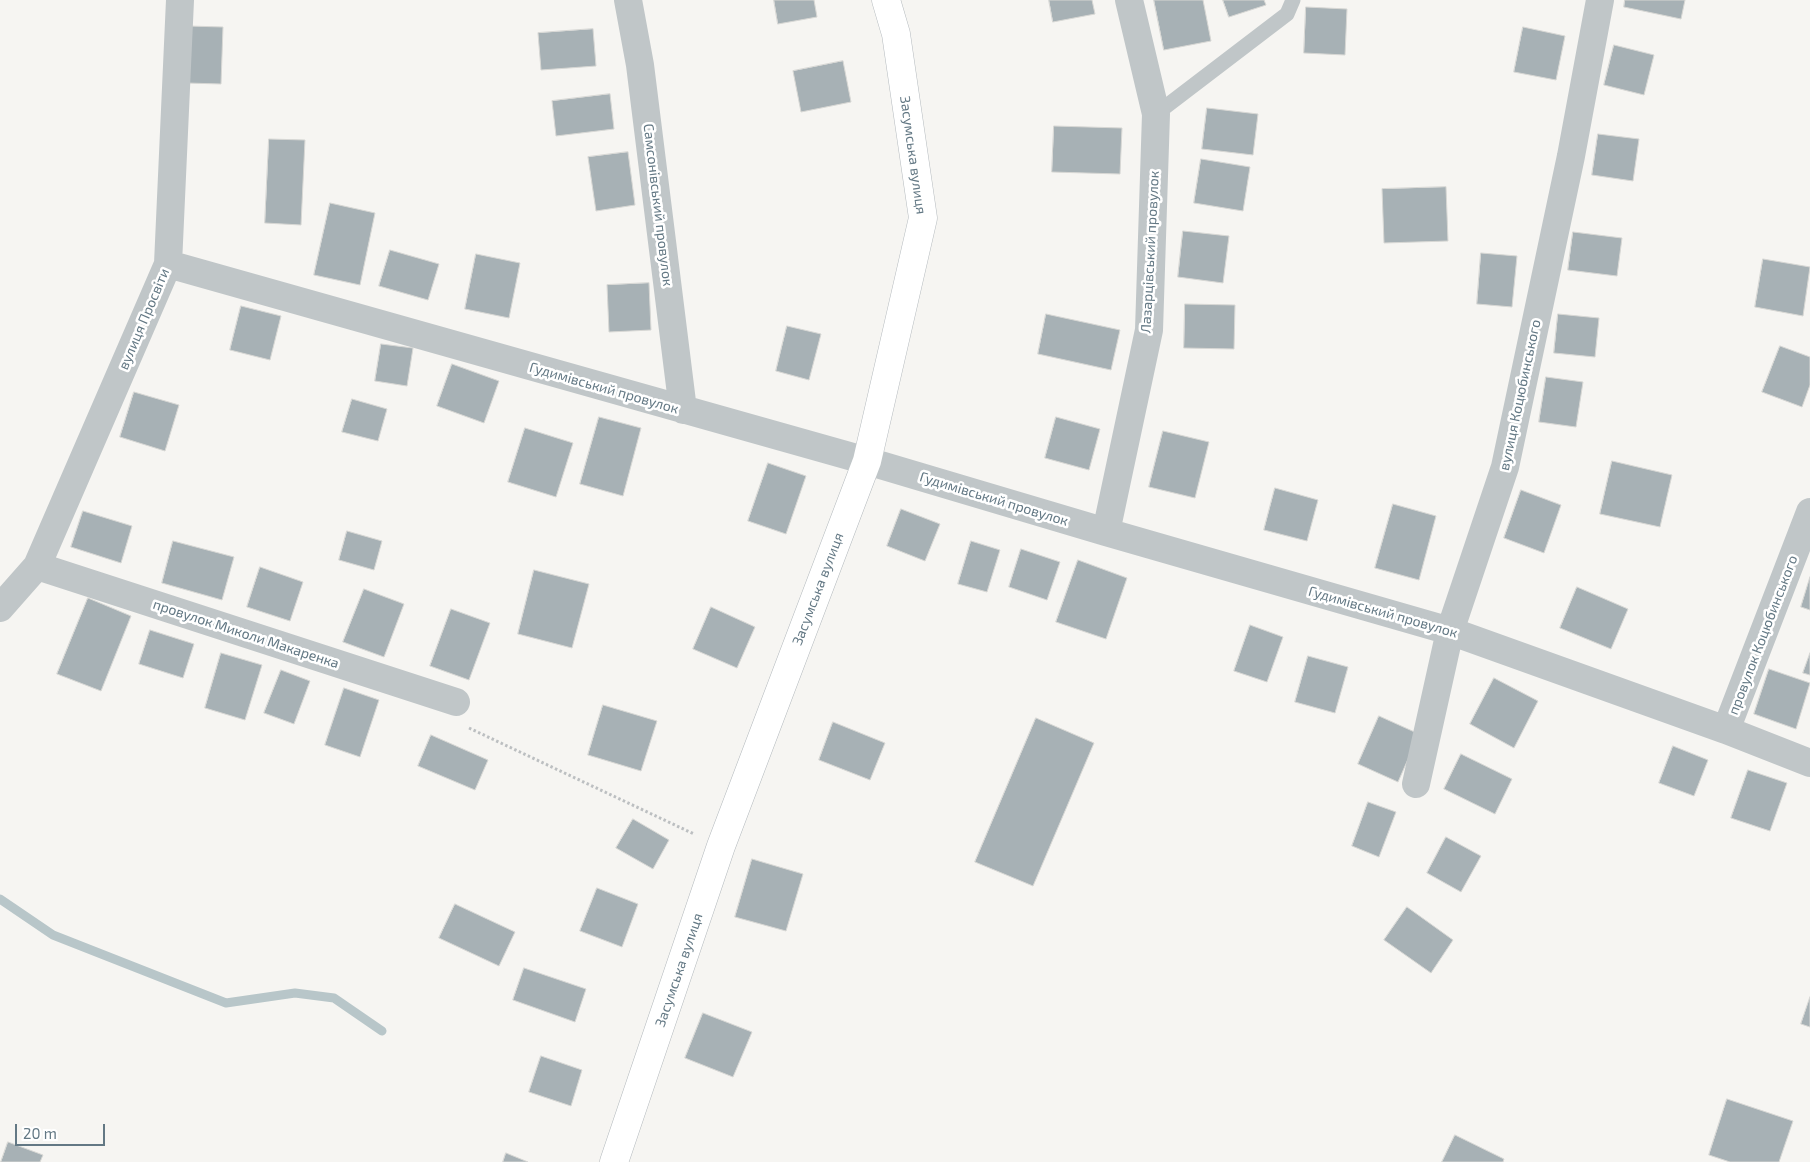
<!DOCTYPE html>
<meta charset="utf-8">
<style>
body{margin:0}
#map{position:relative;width:1810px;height:1162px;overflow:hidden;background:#f6f5f2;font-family:"Exo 2",sans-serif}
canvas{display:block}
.scale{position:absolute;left:15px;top:1124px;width:90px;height:22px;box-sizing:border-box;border:2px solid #637884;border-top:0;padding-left:6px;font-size:15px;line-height:18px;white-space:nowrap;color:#637884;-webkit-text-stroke:4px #fff;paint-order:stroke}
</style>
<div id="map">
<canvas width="1810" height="1162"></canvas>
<div class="scale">20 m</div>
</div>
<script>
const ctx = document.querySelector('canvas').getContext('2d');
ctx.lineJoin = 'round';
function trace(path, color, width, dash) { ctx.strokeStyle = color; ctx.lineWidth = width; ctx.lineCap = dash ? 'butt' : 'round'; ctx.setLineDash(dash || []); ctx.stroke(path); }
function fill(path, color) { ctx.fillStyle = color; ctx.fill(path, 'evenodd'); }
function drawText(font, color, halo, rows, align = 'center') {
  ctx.font = font + ' "Exo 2",sans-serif'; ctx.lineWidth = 5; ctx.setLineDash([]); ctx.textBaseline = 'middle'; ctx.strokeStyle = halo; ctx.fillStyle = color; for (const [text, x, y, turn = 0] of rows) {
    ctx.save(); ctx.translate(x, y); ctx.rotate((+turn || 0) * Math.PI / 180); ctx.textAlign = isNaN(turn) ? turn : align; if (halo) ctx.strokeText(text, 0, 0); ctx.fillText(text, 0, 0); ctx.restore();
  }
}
trace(new Path2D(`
 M0 899 53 935 226 1003 295 993 334 998 382 1031`), '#b8c6c9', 9);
const building = new Path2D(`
 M774 0H814L817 17 778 24Z
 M1049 0H1092L1095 14 1053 22Z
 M1154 0H1203L1211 41 1164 50Z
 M1223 0H1264L1266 5 1229 17Z
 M1625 0H1685L1681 19 1624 7Z
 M1306 7 1347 9 1345 55 1304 53Z
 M188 26 223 27 221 84 187 83Z
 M1523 27 1565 36 1556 80 1514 72Z
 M593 29 596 66 541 70 538 33Z
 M1614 45 1654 55 1644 95 1604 85Z
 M843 61 851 102 801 112 793 71Z
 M610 94 614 129 556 136 552 101Z
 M1207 108 1258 114 1253 155 1202 149Z
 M1054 126 1122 128 1120 174 1052 172Z
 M1598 134 1639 139 1633 181 1592 175Z
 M269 139 305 140 301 225 265 223Z
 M628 152 635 205 596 211 588 157Z
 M1201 159 1250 167 1243 211 1194 203Z
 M1446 187 1448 241 1384 243 1382 189Z
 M330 203 375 213 360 285 314 275Z
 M1183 231 1229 236 1223 283 1178 277Z
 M1573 232 1622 238 1617 276 1568 270Z
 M390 250 439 264 428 300 379 286Z
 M1481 253 1517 256 1512 307 1477 304Z
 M476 254 520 263 509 318 465 309Z
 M1763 259 1810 267 1803 316 1755 307Z
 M649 283 651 330 609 332 607 285Z
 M1185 304 1235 305 1234 349 1184 348Z
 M241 306 281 316 270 360 230 350Z
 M1046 314 1120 330 1111 370 1038 354Z
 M1558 314 1599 318 1595 357 1554 353Z
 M787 326 821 334 809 380 776 371Z
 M381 344 413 348 407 386 375 381Z
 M1780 346 1810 357V385L1802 407 1762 392Z
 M452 364 499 381 484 423 437 406Z
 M1546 377 1583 382 1576 427 1539 422Z
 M134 392 179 405 165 451 120 437Z
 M352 399 387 409 378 441 342 432Z
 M599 417 641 428 623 496 580 484Z
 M1056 417 1100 429 1089 470 1045 458Z
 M525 428 573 443 556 497 508 482Z
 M1163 431 1209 442 1195 498 1149 487Z
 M1612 461 1672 475 1660 527 1600 514Z
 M768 463 806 476 786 534 748 521Z
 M1275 488 1318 500 1307 541 1264 530Z
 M1521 490 1561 505 1544 553 1504 538Z
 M1393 504 1436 516 1419 580 1375 568Z
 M901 509 940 524 925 561 887 546Z
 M83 511 132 526 121 563 71 547Z
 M347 531 382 541 374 570 339 560Z
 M173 541 234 557 222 600 162 583Z
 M971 541 1000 550 987 592 958 584Z
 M1021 549 1060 562 1047 600 1009 587Z
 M1078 560 1127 578 1106 639 1056 622Z
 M260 567 303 582 290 621 247 607Z
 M534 570 589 584 572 648 518 634Z
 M1810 577V610L1801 607Z
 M1577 587 1628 609 1611 649 1560 628Z
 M364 589 404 604 384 657 343 642Z
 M88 598 131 616 101 691 57 674Z
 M711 607 755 627 737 668 693 649Z
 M451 609 490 623 469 680 430 666Z
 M1250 625 1283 637 1267 682 1234 671Z
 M150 630 194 644 183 678 139 664Z
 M221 653 262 665 245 720 205 708Z
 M1810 653V675L1803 673Z
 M1308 656 1348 667 1335 713 1295 702Z
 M1769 669 1810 683 1796 729 1754 714Z
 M281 670 310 681 294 724 264 713Z
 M1494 678 1538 701 1514 748 1470 724Z
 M344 688 379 700 360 757 325 745Z
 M603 705 657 721 641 771 588 755Z
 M1379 716 1419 734 1398 782 1358 764Z
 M1036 718 1094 743 1033 886 975 862Z
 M833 722 885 743 870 780 819 760Z
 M431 735 488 760 475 790 418 766Z
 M1673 746 1708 760 1694 796 1659 783Z
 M1461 754 1512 779 1495 814 1444 789Z
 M1748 770 1787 783 1770 831 1731 818Z
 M1368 802 1396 812 1379 857 1352 846Z
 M633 819 669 840 653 869 616 848Z
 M1446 837 1481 856 1461 892 1427 873Z
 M752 859 803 874 786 931 735 917Z
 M597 888 638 904 622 947 580 931Z
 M455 904 515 932 499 966 439 938Z
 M1407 907 1453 940 1431 973 1384 940Z
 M524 968 586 989 575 1022 513 1000Z
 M1810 997V1027L1801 1024Z
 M703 1013 752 1032 733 1077 685 1058Z
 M541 1056 582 1070 571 1106 529 1092Z
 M1727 1099 1793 1121 1779 1162H1730L1709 1155Z
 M1455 1135 1504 1159 1503 1162H1442Z
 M8 1142 43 1155 40 1162H1Z
 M506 1153 528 1162H503Z`);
fill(building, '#a7b1b5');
trace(building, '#d7d7d4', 1);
const secondary = new Path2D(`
 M614 1162 721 846 867 461 923 218 896 34 886 0`);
trace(secondary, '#b3b9bd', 29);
trace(new Path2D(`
 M469 728 694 834`), '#bcbfc1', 3, [2.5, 2.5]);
trace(new Path2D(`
 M1156 114 1287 14 1293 0`), '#c0c6c8', 15);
trace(new Path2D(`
 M628 0 640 65 683 410
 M168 264 867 461 1106 532 1450 631 1726 730 1810 763
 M1106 532 1149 330 1156 114 1129 0
 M37 566 456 702
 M0 608 37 566 168 264 180 0
 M1726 730 1810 512
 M1416 784 1450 631 1505 467 1571 156 1600 0`), '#c0c6c8', 28);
trace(secondary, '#fff', 28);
drawText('14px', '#637884', '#fff', [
 ["Засумська вулиця",913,155,82],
 ["Самсонівський провулок",658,205,83],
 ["Лазарцівський провулок",1150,252,-87],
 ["вулиця Просвіти",144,319,-67],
 ["Гудимівський провулок",604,388,16],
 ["вулиця Коцюбинського",1520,395,-78],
 ["Гудимівський провулок",994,499,17],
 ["Засумська вулиця",818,589,-69],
 ["Гудимівський провулок",1383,612,16],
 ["провулок Миколи Макаренка",246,634,18],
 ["провулок Коцюбинського",1763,635,-69],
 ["Засумська вулиця",679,970,-71]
]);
</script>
